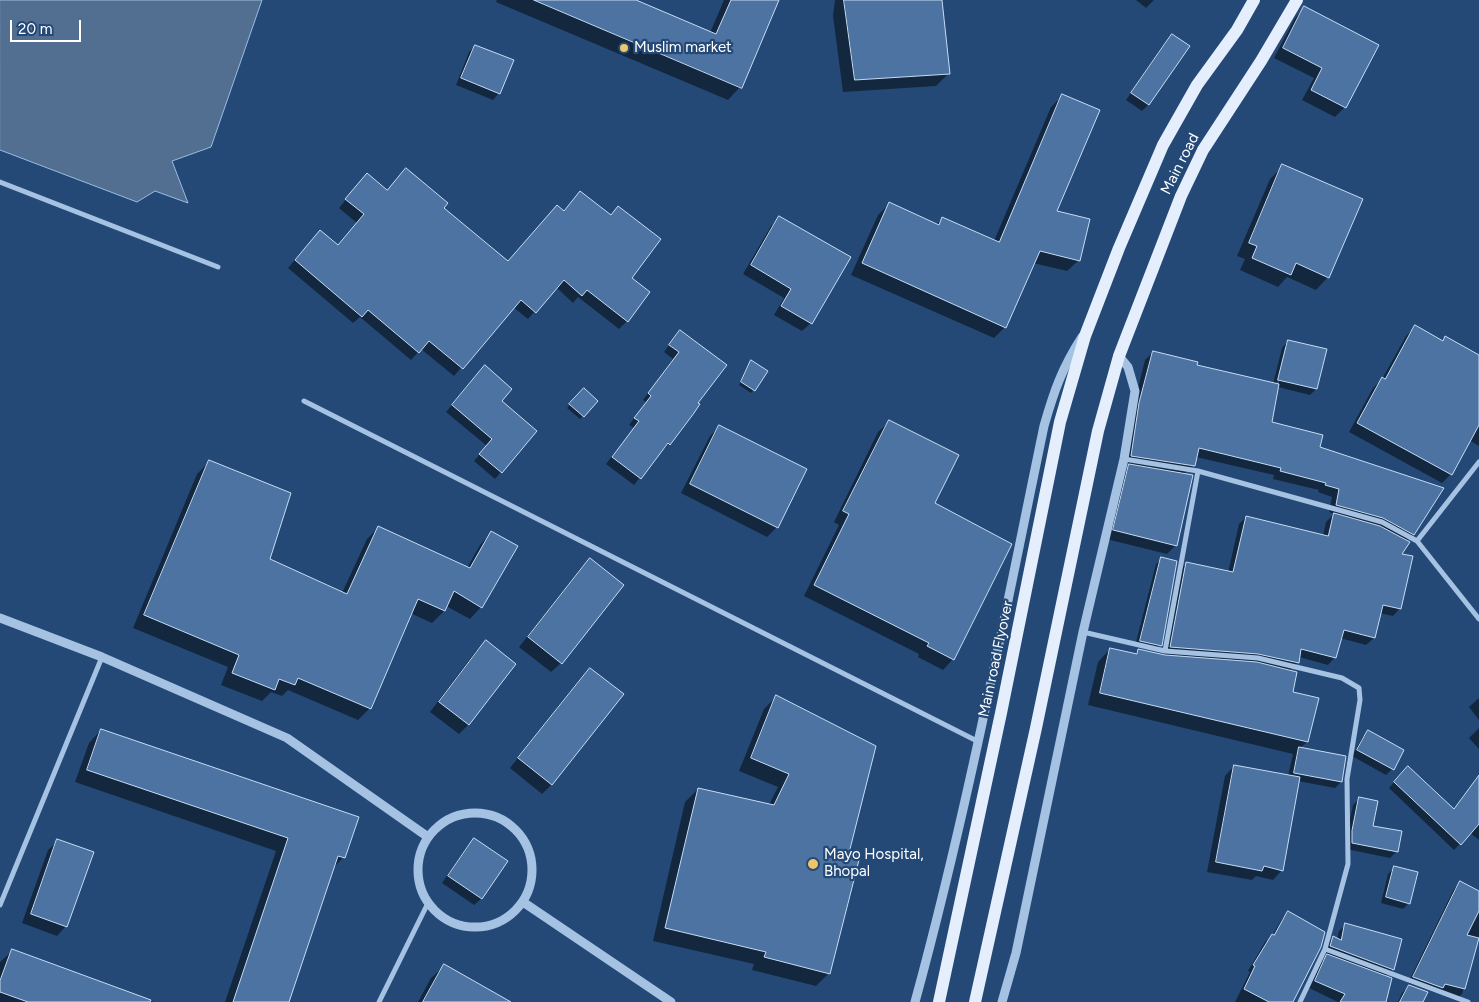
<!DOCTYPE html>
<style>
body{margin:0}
#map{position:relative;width:1479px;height:1002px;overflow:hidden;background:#244977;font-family:Figtree,sans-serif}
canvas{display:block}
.scale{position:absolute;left:10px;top:20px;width:71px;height:22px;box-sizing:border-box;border:2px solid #fff;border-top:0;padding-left:6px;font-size:15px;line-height:18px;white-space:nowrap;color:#fff;-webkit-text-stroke:4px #244977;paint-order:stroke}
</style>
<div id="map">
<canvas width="1479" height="1002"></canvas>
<div class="scale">20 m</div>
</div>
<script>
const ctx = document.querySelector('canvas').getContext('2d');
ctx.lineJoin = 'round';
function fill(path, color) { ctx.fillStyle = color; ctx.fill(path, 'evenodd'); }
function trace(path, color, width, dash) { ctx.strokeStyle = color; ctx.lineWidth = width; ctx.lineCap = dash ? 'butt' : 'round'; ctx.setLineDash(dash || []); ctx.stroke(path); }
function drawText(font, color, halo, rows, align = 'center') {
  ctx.font = font + ' Figtree,sans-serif'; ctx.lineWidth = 4.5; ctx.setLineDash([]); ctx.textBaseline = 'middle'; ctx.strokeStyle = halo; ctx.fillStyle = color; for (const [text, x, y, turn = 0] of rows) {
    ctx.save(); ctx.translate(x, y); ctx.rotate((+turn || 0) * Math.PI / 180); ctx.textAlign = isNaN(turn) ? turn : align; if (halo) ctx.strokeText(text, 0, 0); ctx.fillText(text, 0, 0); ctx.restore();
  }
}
const water = new Path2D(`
 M0 0H262L211 147 172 161 188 203 155 191 137 202 0 150Z`);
fill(water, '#526f91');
trace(water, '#99bde4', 1);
fill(new Path2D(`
 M497 0H633L710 33 724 0H778L740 87 728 100 496 2Z
 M835 0H940L948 74 936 86 843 92 833 16Z
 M1136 0H1154L1146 8Z
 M1304 8 1345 107 1335 117 1302 100 1314 78 1274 58 1295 18Z
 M1173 36 1188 46 1148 105 1142 111 1126 100 1166 42Z
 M475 46 499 93 493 100 456 85 469 52Z
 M1063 95 1055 212 1079 260 1067 271 1033 263 1005 327 994 338 851 275 878 215 889 204 936 225 943 218 994 241 1051 107Z
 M1283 166 1328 277 1316 290 1287 277 1278 287 1240 270 1245 259 1237 256 1270 179Z
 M359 183 443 208 507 262 563 212 580 193 610 216 618 208 630 278 627 321 619 329 578 297 573 303 556 287 528 319 513 307 454 376 421 349 411 360 360 317 353 323 288 268 320 231 337 246 357 223 339 208Z
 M780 218 811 323 802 331 774 315 784 298 743 274 771 226Z
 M1415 327 1442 342 1446 338 1478 356 1479 354V446L1469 440 1451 474 1442 483 1349 432 1373 388 1382 379 1406 336Z
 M680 331 697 403 669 444 663 450H662L634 485 606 464 634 428 629 425 646 402 643 400 673 359 664 352Z
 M1288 341 1316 389 1310 395 1278 387 1270 423 1318 447 1413 534 1406 541 1400 555V608L1393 616 1380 613 1374 638 1366 645 1340 638 1335 657 1328 665 1299 657 1297 663 1289 671 1292 692 1317 699 1307 742 1300 748 1341 782 1335 788 1298 781 1282 870 1273 880 1256 876 1252 880 1207 872 1225 776 1234 766 1288 776 1293 754 1088 705 1098 662 1110 649 1134 655 1138 651 1164 657 1257 662 1164 654 1179 571 1186 564 1228 573 1239 524 1246 517 1323 536 1326 522 1334 514 1329 512 1332 497 1318 492 1319 490 1273 479 1274 475 1196 457 1194 465 1184 474 1176 545 1167 554 1106 539 1121 474 1131 464 1124 463 1132 412 1145 360 1153 352 1196 366 1273 384 1282 348ZM1285 347H1287L1278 386H1276Z
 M749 365 766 372 751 393 739 385Z
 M479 373 500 401 535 431 495 479 474 461 487 446 446 412Z
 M584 390 597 402 580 419 567 408Z
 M889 422 934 503 953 659 943 670 918 657 919 654 804 596 839 525 834 522 878 432Z
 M719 427 777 527 767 537 681 493 710 436Z
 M209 462 269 560 342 593 367 539 379 527 467 568 480 545 491 533 481 607 470 619 446 606 444 611 432 623 410 613 370 708 358 720 288 690 282 696 271 692 262 701 221 685 228 667 133 628 197 474Z
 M1161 559 1160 645 1155 650 1135 646 1156 564Z
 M590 560 561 663 551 672 519 647 581 569Z
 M486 642 514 664 468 725 459 734 430 712 476 651Z
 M590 669 622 695 551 785 542 794 510 768 581 679Z
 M777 696 847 854 829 973 816 986 752 970 754 964 653 941 685 802 698 789 769 805 778 787 739 771 764 709Z
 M1479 698V720L1469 707Z
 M1479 728V749L1469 738Z
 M101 730 344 857 332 869 287 1002H225L276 851 75 782 89 743Z
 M1368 731 1392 769 1386 775 1352 756 1362 738Z
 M1402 773 1453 810 1479 775V840L1470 833 1454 850 1389 788Z
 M1359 799 1372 827 1397 851 1390 858 1346 849V838L1353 805Z
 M474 840 506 862 481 899 474 905 442 883 468 846Z
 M58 841 66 926 57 936 22 923 48 850Z
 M1395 867 1409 903 1403 909 1381 903 1388 874Z
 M1460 883 1479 893V941L1477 940 1462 994 1456 1000 1408 983 1454 889Z
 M1288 912 1320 947 1292 1002H1235L1250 972 1248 971 1265 942 1272 936 1282 919Z
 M1346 925 1393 969 1385 977V1002H1338L1309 988 1320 963 1329 954 1325 953 1327 944 1333 938 1337 940 1339 931Z
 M12 951 154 1002H0V962Z
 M444 966 509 1002H418L431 978Z
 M1409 986 1422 1002H1398L1402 993Z`), '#0007');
const building = new Path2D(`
 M534 0H636L716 34 731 0H779L742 88Z
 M844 0H942L950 74 855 80Z
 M1304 6 1379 45 1346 108 1311 90 1322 68 1283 48Z
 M1172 34 1190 46 1149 105 1131 93Z
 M475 45 514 60 500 94 461 78Z
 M1062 94 1100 110 1057 211 1090 219 1080 261 1040 251 1006 328 862 263 889 202 939 225 942 217 999 242Z
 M1282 164 1363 199 1329 278 1296 263 1291 275 1252 258 1257 246 1249 243Z
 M406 168 448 203 444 208 508 261 557 205 564 211 580 191 611 215 618 206 661 239 632 278 650 292 628 322 587 290 582 296 564 280 536 313 521 300 463 369 429 341 419 353 368 310 362 317 295 260 320 230 338 245 364 214 345 199 367 173 387 190Z
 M779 216 851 257 812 324 781 306 791 289 751 265Z
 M1415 325 1443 341 1445 336 1479 355V425L1452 475 1357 423 1382 377 1385 379Z
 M680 330 727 365 698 403 700 404 694 413 670 445 668 443 641 479 612 457 639 421 634 418 651 396 648 393 679 352 669 345Z
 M1288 340 1327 349 1317 389 1278 380Z
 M1153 351 1198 362 1197 365 1279 384 1272 422 1323 435 1320 447 1444 488 1414 535 1383 518 1336 505 1339 489 1325 485 1326 483 1280 471 1281 468 1199 448 1195 466 1131 456 1139 403Z
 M751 360 768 371 755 391 741 382Z
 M485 365 512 389 502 401 537 431 502 473 479 454 492 439 452 405Z
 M584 388 598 401 584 417 569 404Z
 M889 420 959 455 935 503 1012 544 954 660 927 646 929 643 814 585 849 514 843 511Z
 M719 425 807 469 778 528 690 484Z
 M209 460 291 493 270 559 347 594 378 526 470 568 491 531 518 546 482 608 454 591 445 611 418 599 371 709 298 678 295 685 279 679 275 690 232 673 239 655 144 615Z
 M1129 464 1193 475 1177 546 1113 530Z
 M1334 513 1380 526 1410 542 1402 554 1413 556 1401 609 1383 605 1375 638 1344 630 1336 658 1301 649 1299 663 1258 654 1170 647 1186 562 1233 572 1246 516 1328 536Z
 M1161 557 1177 561 1162 646 1140 641Z
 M590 558 624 585 562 664 528 637Z
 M486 640 516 664 469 725 439 702Z
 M1110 648 1137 654 1138 649 1165 655 1257 662 1297 672 1293 692 1319 698 1308 742 1100 693Z
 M590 668 624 694 552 785 518 758Z
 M776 695 876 746 849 853 860 856 830 974 764 957 766 952 665 928 698 788 774 805 789 774 751 758Z
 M101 729 359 817 345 858 338 856 289 1002H233L288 838 87 770Z
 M1368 730 1404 750 1394 770 1357 750Z
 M1299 747 1346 756 1342 782 1294 773Z
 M1234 765 1300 777 1283 871 1264 866 1262 871 1216 862Z
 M1408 766 1454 809 1479 775V824L1461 845 1394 782Z
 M1359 797 1378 801 1373 826 1402 831 1398 852 1352 843V831Z
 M474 838 508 861 482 899 448 876Z
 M57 839 94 852 67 927 31 914Z
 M1394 866 1418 872 1410 904 1386 897Z
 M1460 881 1479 891V911L1467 935 1479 938 1465 989 1445 984 1443 988 1413 977Z
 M1288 911 1325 932 1321 947 1293 1002H1269L1244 989 1255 966 1253 965 1272 934 1274 935Z
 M1345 923 1402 939 1394 970 1330 946 1333 936 1341 940Z
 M12 949 151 1000 150 1002H28L0 992V981Z
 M1327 954 1392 978 1386 1002H1340L1345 994 1315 981Z
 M444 964 511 1002H423Z
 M1409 985 1428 992 1423 1002H1400Z`);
fill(building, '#4c73a1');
trace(building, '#c7dcf3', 1);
trace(new Path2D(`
 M0 182 218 267
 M304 401 979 742
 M1124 459 1198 471 1382 522 1417 541 1479 619
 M1417 541 1479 462
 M1083 632 1165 651 1258 658 1342 678 1359 688 1360 700 1347 779 1348 864 1325 949 1300 1002
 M1165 651 1198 471
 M0 905 102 657
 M1325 949 1468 1002
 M379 1002 428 903`), '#a5c2e3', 5);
trace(new Path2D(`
 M0 618 102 657 287 738 428 837
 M418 870a57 57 0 1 1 114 0a57 57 0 1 1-114 0Z
 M523 902 671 1002
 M915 1002C967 812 1004 618 1044 426 1054 391 1062 368 1082 337
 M1002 1002 1016 953 1083 632 1124 459 1135 391 1128 367 1119 356`), '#a5c2e3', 9);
trace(new Path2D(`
 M939 1002 1001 713 1060 422 1085 336 1119 248 1163 145 1197 85 1237 30 1254 0
 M975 1002 1036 728 1098 431 1119 356 1181 196 1203 150 1261 61 1297 0`), '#e4eefc', 12);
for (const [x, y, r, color] of [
 [624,48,5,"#eec568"],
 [813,864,6,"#eec568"]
]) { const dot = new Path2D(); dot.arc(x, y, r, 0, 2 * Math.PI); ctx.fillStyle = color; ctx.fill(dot); trace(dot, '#244977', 2); }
drawText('15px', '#fff', '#244977', [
 ["Muslim market",634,48],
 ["Mayo Hospital,",824,855],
 ["Bhopal",824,872]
], 'left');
drawText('15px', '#fff', '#244977', [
 ["Main road",1180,164,-63],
 ["Main road Flyover",996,659,-78]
]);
</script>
